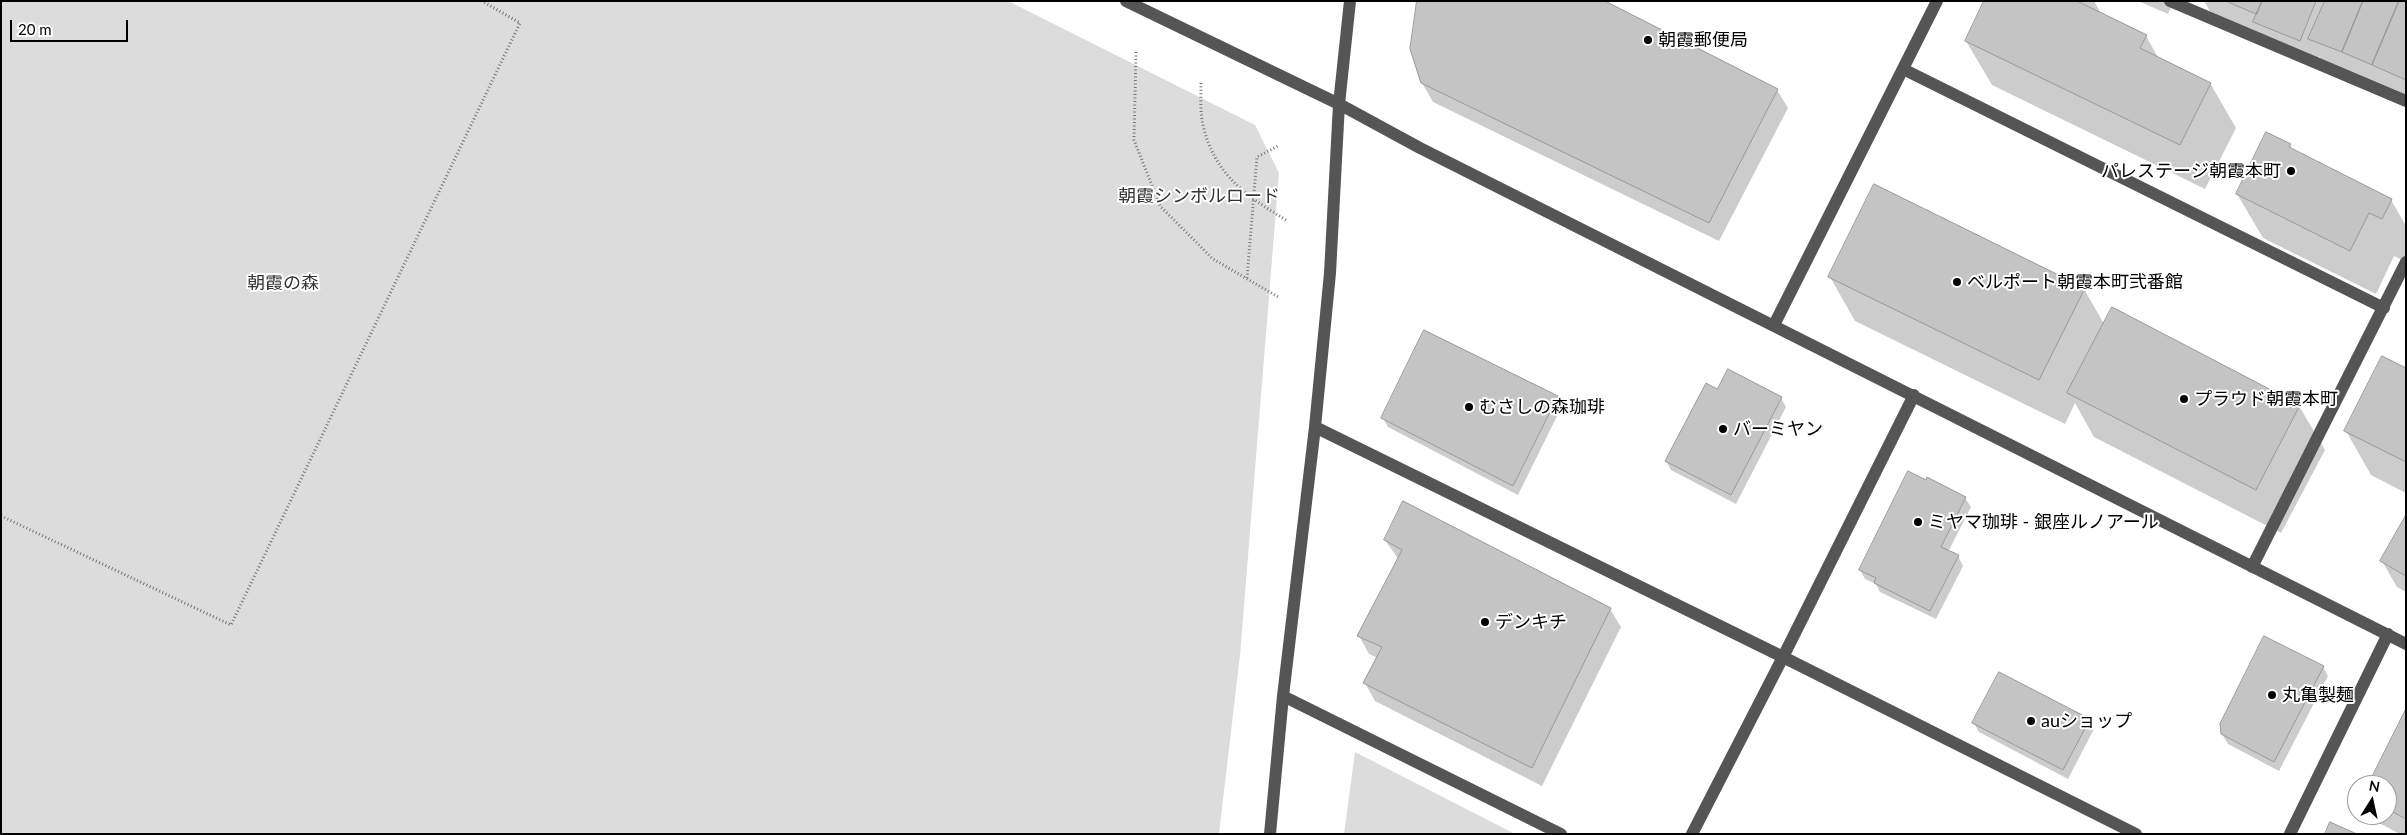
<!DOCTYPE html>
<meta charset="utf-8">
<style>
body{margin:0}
#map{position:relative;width:2407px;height:835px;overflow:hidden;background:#fff;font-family:Lato,sans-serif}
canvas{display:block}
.frame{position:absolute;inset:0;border:2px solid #000;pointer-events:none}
.north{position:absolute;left:2347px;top:775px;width:50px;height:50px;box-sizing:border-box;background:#fff;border:1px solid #999;border-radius:50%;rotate:10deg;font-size:14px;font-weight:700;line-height:20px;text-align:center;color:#000}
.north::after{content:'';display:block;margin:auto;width:18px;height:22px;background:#000;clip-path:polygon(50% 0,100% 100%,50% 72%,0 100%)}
.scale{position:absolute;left:10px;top:20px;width:118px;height:22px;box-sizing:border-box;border:2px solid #000;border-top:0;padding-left:6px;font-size:15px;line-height:18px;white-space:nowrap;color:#000;-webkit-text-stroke:4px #fff;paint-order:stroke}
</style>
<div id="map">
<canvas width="2407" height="835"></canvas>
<div class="frame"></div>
<div class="north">N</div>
<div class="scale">20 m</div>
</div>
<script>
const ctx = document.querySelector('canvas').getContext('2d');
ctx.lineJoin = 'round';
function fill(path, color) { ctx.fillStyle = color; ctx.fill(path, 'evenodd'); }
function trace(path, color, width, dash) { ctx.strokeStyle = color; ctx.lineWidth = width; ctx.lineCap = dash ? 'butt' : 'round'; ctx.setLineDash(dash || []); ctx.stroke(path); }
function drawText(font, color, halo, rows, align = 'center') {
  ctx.font = font + ' Lato,"Noto Sans JP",sans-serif'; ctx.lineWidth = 4; ctx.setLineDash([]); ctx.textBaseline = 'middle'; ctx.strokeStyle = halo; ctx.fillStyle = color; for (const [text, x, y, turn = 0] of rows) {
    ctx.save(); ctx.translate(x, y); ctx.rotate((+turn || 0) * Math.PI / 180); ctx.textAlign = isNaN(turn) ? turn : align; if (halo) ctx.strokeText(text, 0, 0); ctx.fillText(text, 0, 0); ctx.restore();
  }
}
fill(new Path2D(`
 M1 1H1008L1255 125 1279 173 1240 655 1219 834H1Z
 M1355 752 1515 834H1344Z`), '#dcdcdc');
fill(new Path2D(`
 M1986 1H2094L2102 15 2146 36 2159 59 2210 83 2236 128 2205 189 1992 85 1966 41Z
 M2138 1H2174L2168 14Z
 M2204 1H2406V99L2328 71 2319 56 2315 66 2215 20Z
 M1422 83 1777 90 1788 108 1719 241 1433 102Z
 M2290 145 2293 151 2391 200 2406 226V262L2394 256 2376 294 2263 238 2237 194Z
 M1830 277 2084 289 2104 324 2299 406 2325 450 2281 533 2094 437 2075 403 2065 424 1855 321Z
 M2406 369V493L2371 475 2346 431Z
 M1718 390 1781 398 1786 407 1736 504 1671 470 1666 461Z
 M1557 397 1562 406 1518 495 1388 427 1383 418Z
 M1926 482 1965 498 1971 507 1948 552 1958 556 1963 566 1936 619 1880 592 1876 584 1865 579 1860 570Z
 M2406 518V592L2397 587 2382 561Z
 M1385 540 1610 609 1621 627 1542 786 1375 701 1365 683 1378 658 1369 654 1359 636 1399 560Z
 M2323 667 2328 676 2279 771 2228 744 2222 734Z
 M2406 712V834H2400L2379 823 2374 815H2387V785H2370Z
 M2089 720 2094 729 2068 779 1979 732 1974 723Z`), '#0003');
const building = new Path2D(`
 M1417 1H1605L1778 89 1709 223 1421 83 1410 49Z
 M1984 1H2077L2147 35 2140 48 2211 83 2180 145 1965 41Z
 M2226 1H2262L2257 14Z
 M2262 1H2316L2300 41 2253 22Z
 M2325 1H2363L2342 52 2308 39Z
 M2363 1H2399L2372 65 2342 52Z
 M2399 1H2406V80L2372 65Z
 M2266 132 2291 144 2289 147 2392 199 2382 219 2369 213 2350 251 2236 194Z
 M1874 184 2085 288 2039 380 1828 277Z
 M2112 307 2300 405 2256 490 2067 393Z
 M1424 330 1558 396 1513 486 1381 418Z
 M2382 356 2406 368V462L2344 431Z
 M1728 369 1782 397 1731 495 1665 461 1706 383 1717 389Z
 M1908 471 1926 480 1927 477 1966 497 1941 547 1959 555 1930 611 1874 583 1876 578 1859 570Z
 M1403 501 1611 608 1532 768 1363 683 1382 647 1357 636 1402 550 1384 540Z
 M2406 515V576L2380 561Z
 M2264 636 2324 666 2274 762 2221 734 2220 724Z
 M1999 672 2090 719 2063 770 1972 723Z
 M2406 709V819L2387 809V785H2368Z
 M2330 822 2357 834H2325Z`);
fill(building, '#c4c4c4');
trace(building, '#999', 1);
trace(new Path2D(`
 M1136 52 1134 140 1160 206 1213 259 1280 298
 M1201 83C1201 96 1200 112 1203 125 1214 174 1246 196 1286 220
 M1247 278 1257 157 1278 146
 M1 516 231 625 520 23 482 1`), '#777', 3, [1, 2.5]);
trace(new Path2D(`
 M1126 1 1339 104 1420 148 2406 644
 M2170 1 2406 101
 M1903 69 2384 308
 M1774 325 1937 1
 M1315 427 1783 657 2136 834
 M2252 567 2406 262
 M1283 696 1561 834
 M1270 834 1283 696 1315 427 1330 273 1339 104 1350 1
 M1692 834 1783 657 1914 395
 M2290 834 2388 634`), '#555', 12);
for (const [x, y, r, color] of [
 [1648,40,5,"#000"],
 [2291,171,5,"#000"],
 [1957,282,5,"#000"],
 [2184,399,5,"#000"],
 [1469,407,5,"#000"],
 [1723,429,5,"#000"],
 [1918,522,5,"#000"],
 [1485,622,5,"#000"],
 [2272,695,5,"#000"],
 [2031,721,5,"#000"]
]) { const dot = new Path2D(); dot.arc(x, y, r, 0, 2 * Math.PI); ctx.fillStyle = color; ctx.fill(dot); trace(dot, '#fff', 2); }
drawText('18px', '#000', '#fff', [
 ["朝霞郵便局",1658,40],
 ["パレステージ朝霞本町",2281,171,"right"],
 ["ベルポート朝霞本町弐番館",1967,282],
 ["プラウド朝霞本町",2194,399],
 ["むさしの森珈琲",1479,407],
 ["バーミヤン",1733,429],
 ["ミヤマ珈琲 - 銀座ルノアール",1928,522],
 ["デンキチ",1495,622],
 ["丸亀製麺",2282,695],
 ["auショップ",2041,721]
], 'left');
drawText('18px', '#333', '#fff', [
 ["朝霞シンボルロード",1199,196],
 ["朝霞の森",283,283]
]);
</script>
